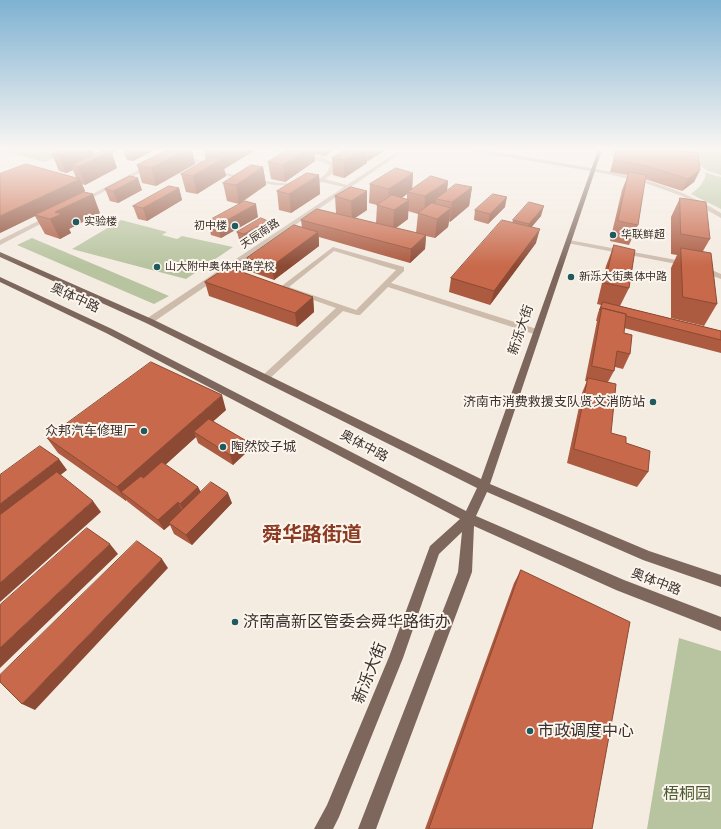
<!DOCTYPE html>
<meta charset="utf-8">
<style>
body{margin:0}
canvas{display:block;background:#f4ebe1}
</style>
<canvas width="721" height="829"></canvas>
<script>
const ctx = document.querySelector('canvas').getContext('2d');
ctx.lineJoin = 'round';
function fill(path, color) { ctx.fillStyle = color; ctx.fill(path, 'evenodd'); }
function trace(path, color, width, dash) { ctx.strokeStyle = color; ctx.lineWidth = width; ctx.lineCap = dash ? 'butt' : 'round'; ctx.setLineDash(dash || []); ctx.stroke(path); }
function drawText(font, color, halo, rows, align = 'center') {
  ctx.font = font + ' Montserrat,"Noto Sans SC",sans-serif'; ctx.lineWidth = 4; ctx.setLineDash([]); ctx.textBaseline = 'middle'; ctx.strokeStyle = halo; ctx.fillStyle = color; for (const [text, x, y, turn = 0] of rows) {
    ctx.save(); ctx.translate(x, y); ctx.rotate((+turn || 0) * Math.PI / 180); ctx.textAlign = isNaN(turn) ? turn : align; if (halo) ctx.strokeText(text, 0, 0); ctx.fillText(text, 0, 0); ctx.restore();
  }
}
fill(new Path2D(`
 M0 150H76L44 162Z
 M621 150H721V175L708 171 693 161Z
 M703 172 721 177V209L691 194C699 188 704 183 706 174Z
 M121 220 167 232 162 235 177 239 182 236 233 247 186 279 72 249Z
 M32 238 169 296 154 304 17 245Z
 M679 638 721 651V829H647Z`), '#b8c4a0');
fill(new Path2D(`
 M266 150C283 150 323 153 336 165L332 174 325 179 347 185 400 150H405L152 323H146L145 321 146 319 344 187 322 182 308 186 274 185 210 172 213 170C240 176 294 191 319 179 325 176 328 171 330 165L313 159Z
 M466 150C494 150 522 157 550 161 613 172 666 179 721 213V218L682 196 645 183 608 174Z
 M183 157 204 161 207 163 204 165 181 160V158Z
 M148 165 153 166 84 202 79 201Z
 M50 215 53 217 52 218 0 245V240Z
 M569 240 687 262 691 264 687 266 567 243 566 242Z
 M333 247 404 267V271L391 283 540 330 541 332 537 335 534 334 388 287 360 315H357L343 311 268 380H262L260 378 262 376 336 308 279 288ZM334 251 396 270 356 310 289 287Z
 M699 267H705L721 274V279L699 271Z`), '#cdbbac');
fill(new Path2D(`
 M598 150H602L490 484 649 551 721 575V587L643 560 487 492 476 516 624 580 721 617V631L616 590 474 526 472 572 376 829H358L458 572 462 532 439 554 403 658 339 817 333 829H314L327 805 389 657 430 546 460 519 106 333 0 282V277L112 329 466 511 477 488 146 323 0 257V252L152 319 481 479Z`), '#7d675c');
fill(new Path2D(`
 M93 150 95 154 100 152V150H118L112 153 117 168 85 185 82 184 85 191 84 192 100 213 69 229 71 233 60 239 45 234 35 216 0 233 76 178 73 170 66 173 59 171 52 154Z
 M123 150H155L133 161 127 160Z
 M168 150H192L195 164 156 186 142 183 137 165Z
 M287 150H333L325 156 314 154 315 161 285 182 271 179 268 162Z
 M345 150H385L368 161H367V163L344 178 333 175 332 158Z
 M616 150H674L700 170 694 182 682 191 645 179 638 225 629 245 610 241 622 190 628 175 610 172Z
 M204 151H254L224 169 226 176 197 194 186 192 181 174 206 160Z
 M263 167 266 185 239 204 227 201 223 183Z
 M413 173 412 189 448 181 447 191 472 187 469 206 450 222 449 221 448 227 435 238 426 236 425 249 410 263 319 237V246L274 280 249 271 247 258 302 228 301 220 336 213 335 196 351 187 367 210 355 218 376 223 377 205 369 203 370 184ZM407 194V199L402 198ZM408 211 418 214 416 233 421 234 396 228 408 219Z
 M319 175 320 194 291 213 279 210 277 191Z
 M179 188 182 200 147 221 138 219 133 206Z
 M105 189 142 190 118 203 110 201Z
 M680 198 710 239 703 251 717 304 704 326 671 318V268L677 255 671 254V217Z
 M505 207 488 224 474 220 475 210Z
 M541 216 531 227 536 243 490 305 449 292 451 278 512 223 513 220Z
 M258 217 221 238 211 235 208 221Z
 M269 227 245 241 239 239 237 232Z
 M614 245 629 288 620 306 721 331V353L624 328V333L630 354 623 369 615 367 614 371 608 382 611 433 626 443 648 472 637 487 567 463 582 393 587 381H585L597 321H596L598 313 601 305 597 304 606 266Z
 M205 282 313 297 314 312 297 327 209 296Z
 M226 410 213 421 248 451 233 465 198 443 196 437 165 465 198 487 201 492 232 503 192 545 174 534 170 525 164 530 128 502 126 500V501L58 453 47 438Z
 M521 570 592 829H425L514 583Z`), '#ac5a40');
fill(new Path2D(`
 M71 150H93L96 158 106 150H118L112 153 117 168 85 185 78 167 71 165 73 170 66 173 59 155Z
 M130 150H155L133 161Z
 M186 150H192L195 164 156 186 151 168Z
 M224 150H253L254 151 224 169 226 176 197 194 193 176 219 161 217 154Z
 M305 150H314L315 161 285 182 283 165Z
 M325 150H333L325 156Z
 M360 150H367V163L344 178V160Z
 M368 150H385L368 161Z
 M263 167 266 185 239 204 236 185Z
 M700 170 694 182 682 191 688 179Z
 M413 173 412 191 408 192 407 194 388 208 389 189Z
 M319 175 320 194 291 213 289 194Z
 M138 178 142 190 118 203 113 191Z
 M80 179 85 191 36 215H35V216L0 233V216Z
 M448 181 446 199H436L435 207 424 215 425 196Z
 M472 187 469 206 450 222 452 202Z
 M179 188 182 200 147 221 143 208Z
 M367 191V210L352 220 351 201Z
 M93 194 100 213 69 229 71 233 60 239 50 219 55 212Z
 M507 197 505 207 488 224 490 214Z
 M409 200 408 219 393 230 394 210Z
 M256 204 258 217 221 238 218 225Z
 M544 206 541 216 526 234 529 224Z
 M451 208 448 227 435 238 437 219Z
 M268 221 269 227 245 241 244 234Z
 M540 229 536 243 490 305 494 291Z
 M318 232 319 246 274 280 272 266Z
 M426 235 425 249 410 263 411 249Z
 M313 297 314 312 297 327 295 313Z
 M222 395 226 410 198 435 194 432 196 437 129 498 121 492 126 500V501L117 487Z
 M245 440 248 451 233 465 230 455Z
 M59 459 67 470 0 522V504Z
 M198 487 203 498 185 515 180 504Z
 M228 493 232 503 192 545 186 535Z
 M93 501 101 512 0 602V583Z
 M178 502 183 513 169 523 170 525 164 530 158 520Z
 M110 544 118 554 0 668V648Z
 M162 559 168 568 35 710 22 704Z`), '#8c4a34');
const building = new Path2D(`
 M61 150H71L59 155 52 154Z
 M104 150 111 151 78 167 71 165Z
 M168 150H186L151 168 137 165Z
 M205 150H224L217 154 204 151Z
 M287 150H305L283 165 268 162Z
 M345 150H360L344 160 332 158Z
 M616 150H674L698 153 700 170 688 179 647 166 614 160Z
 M211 157 222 159 193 176 181 174Z
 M26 164 80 179 0 216V174Z
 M251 165 263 167 236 185 223 183Z
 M396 168 413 173 389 189 370 184Z
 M629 172 646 175 638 225 618 221Z
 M307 173 319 175 289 194 277 191Z
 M130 176 138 178 113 191 105 189Z
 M431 176 448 181 425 196 408 192Z
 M456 184 472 187 452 202 436 199Z
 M169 186 179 188 143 208 133 206Z
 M351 187 367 191 351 201 335 196Z
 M84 192 93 194 55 212 62 214 50 219 35 215Z
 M493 194 507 197 490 214 475 210Z
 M392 195 409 200 394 210 377 205Z
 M680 198 706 202 710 239 681 234Z
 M245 201 256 204 218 225 208 221Z
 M529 202 544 206 529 224 513 220Z
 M432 203 451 208 437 219 418 213Z
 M317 209 426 235 411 249 301 220Z
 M261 218 268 221 244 234 237 232Z
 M502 220 540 229 494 291 451 278Z
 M294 225 318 232 272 266 247 258Z
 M614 245 635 250 629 288 605 283Z
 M681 248 711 253 717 304 683 297Z
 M228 267 313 297 295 313 205 282Z
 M603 302 721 331V340L626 316V314L602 308 601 310H600Z
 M602 308 626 314 624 333 632 335 630 354 617 351 614 371 592 366Z
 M151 362 222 395 117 487 47 438Z
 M588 378 616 384 611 433 626 437V443L650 451 648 472 574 449Z
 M209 419 245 440 230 455 194 432Z
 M40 446 59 459 0 504V475Z
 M162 462 198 487 180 504 178 502 158 520 121 492 141 476 143 478Z
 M57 472 93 501 0 583V515Z
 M211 482 228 493 186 535 169 523Z
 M87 528 110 544 0 648V605Z
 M137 541 162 559 22 704 0 682V675Z
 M521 570 630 622 592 829H429Z`);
fill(building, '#c8694b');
trace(building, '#8c4a34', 1);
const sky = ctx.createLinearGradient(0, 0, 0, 266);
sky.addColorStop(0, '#7eb2d2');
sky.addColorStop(0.56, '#faf6f2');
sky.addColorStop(1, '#faf6f200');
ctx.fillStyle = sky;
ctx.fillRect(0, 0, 721, 266);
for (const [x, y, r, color] of [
 [76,222,4,"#1f5a5e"],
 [235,226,4,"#1f5a5e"],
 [613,235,4,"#1f5a5e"],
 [157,267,4,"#1f5a5e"],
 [571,277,4,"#1f5a5e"],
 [653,402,4,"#1f5a5e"],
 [144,431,4,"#1f5a5e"],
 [223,447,4,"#1f5a5e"],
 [235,622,4,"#1f5a5e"],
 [530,731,4,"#1f5a5e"]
]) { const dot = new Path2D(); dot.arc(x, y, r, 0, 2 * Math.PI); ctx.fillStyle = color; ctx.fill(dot); trace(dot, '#fbf5ee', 1.5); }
drawText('11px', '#3b302b', '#fbf5ee', [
 ["实验楼",84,222],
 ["初中楼",227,226,"right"],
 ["华联鲜超",621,235],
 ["山大附中奥体中路学校",165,267],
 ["新泺大街奥体中路",579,277]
], 'left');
drawText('11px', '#3b302b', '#fbf5ee', [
 ["天辰南路",260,234,-34]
]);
drawText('13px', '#3b302b', '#fbf5ee', [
 ["奥体中路",75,298,25],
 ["新泺大街",521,330,-71],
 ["奥体中路",364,446,28],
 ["奥体中路",656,582,21]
]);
drawText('13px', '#3b302b', '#fbf5ee', [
 ["济南市消费救援支队贤文消防站",645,402],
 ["众邦汽车修理厂",136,431],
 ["陶然饺子城",231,447,"left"]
], 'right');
drawText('16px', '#3b302b', '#fbf5ee', [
 ["济南高新区管委会舜华路街办",243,622],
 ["市政调度中心",538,731]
], 'left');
drawText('16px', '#3b302b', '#fbf5ee', [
 ["新泺大街",370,673,-68]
]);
drawText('16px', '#4a5a2e', '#fbf5ee', [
 ["梧桐园",687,794]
]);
drawText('bold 20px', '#8c3b22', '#fbf5ee', [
 ["舜华路街道",312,535]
]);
</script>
